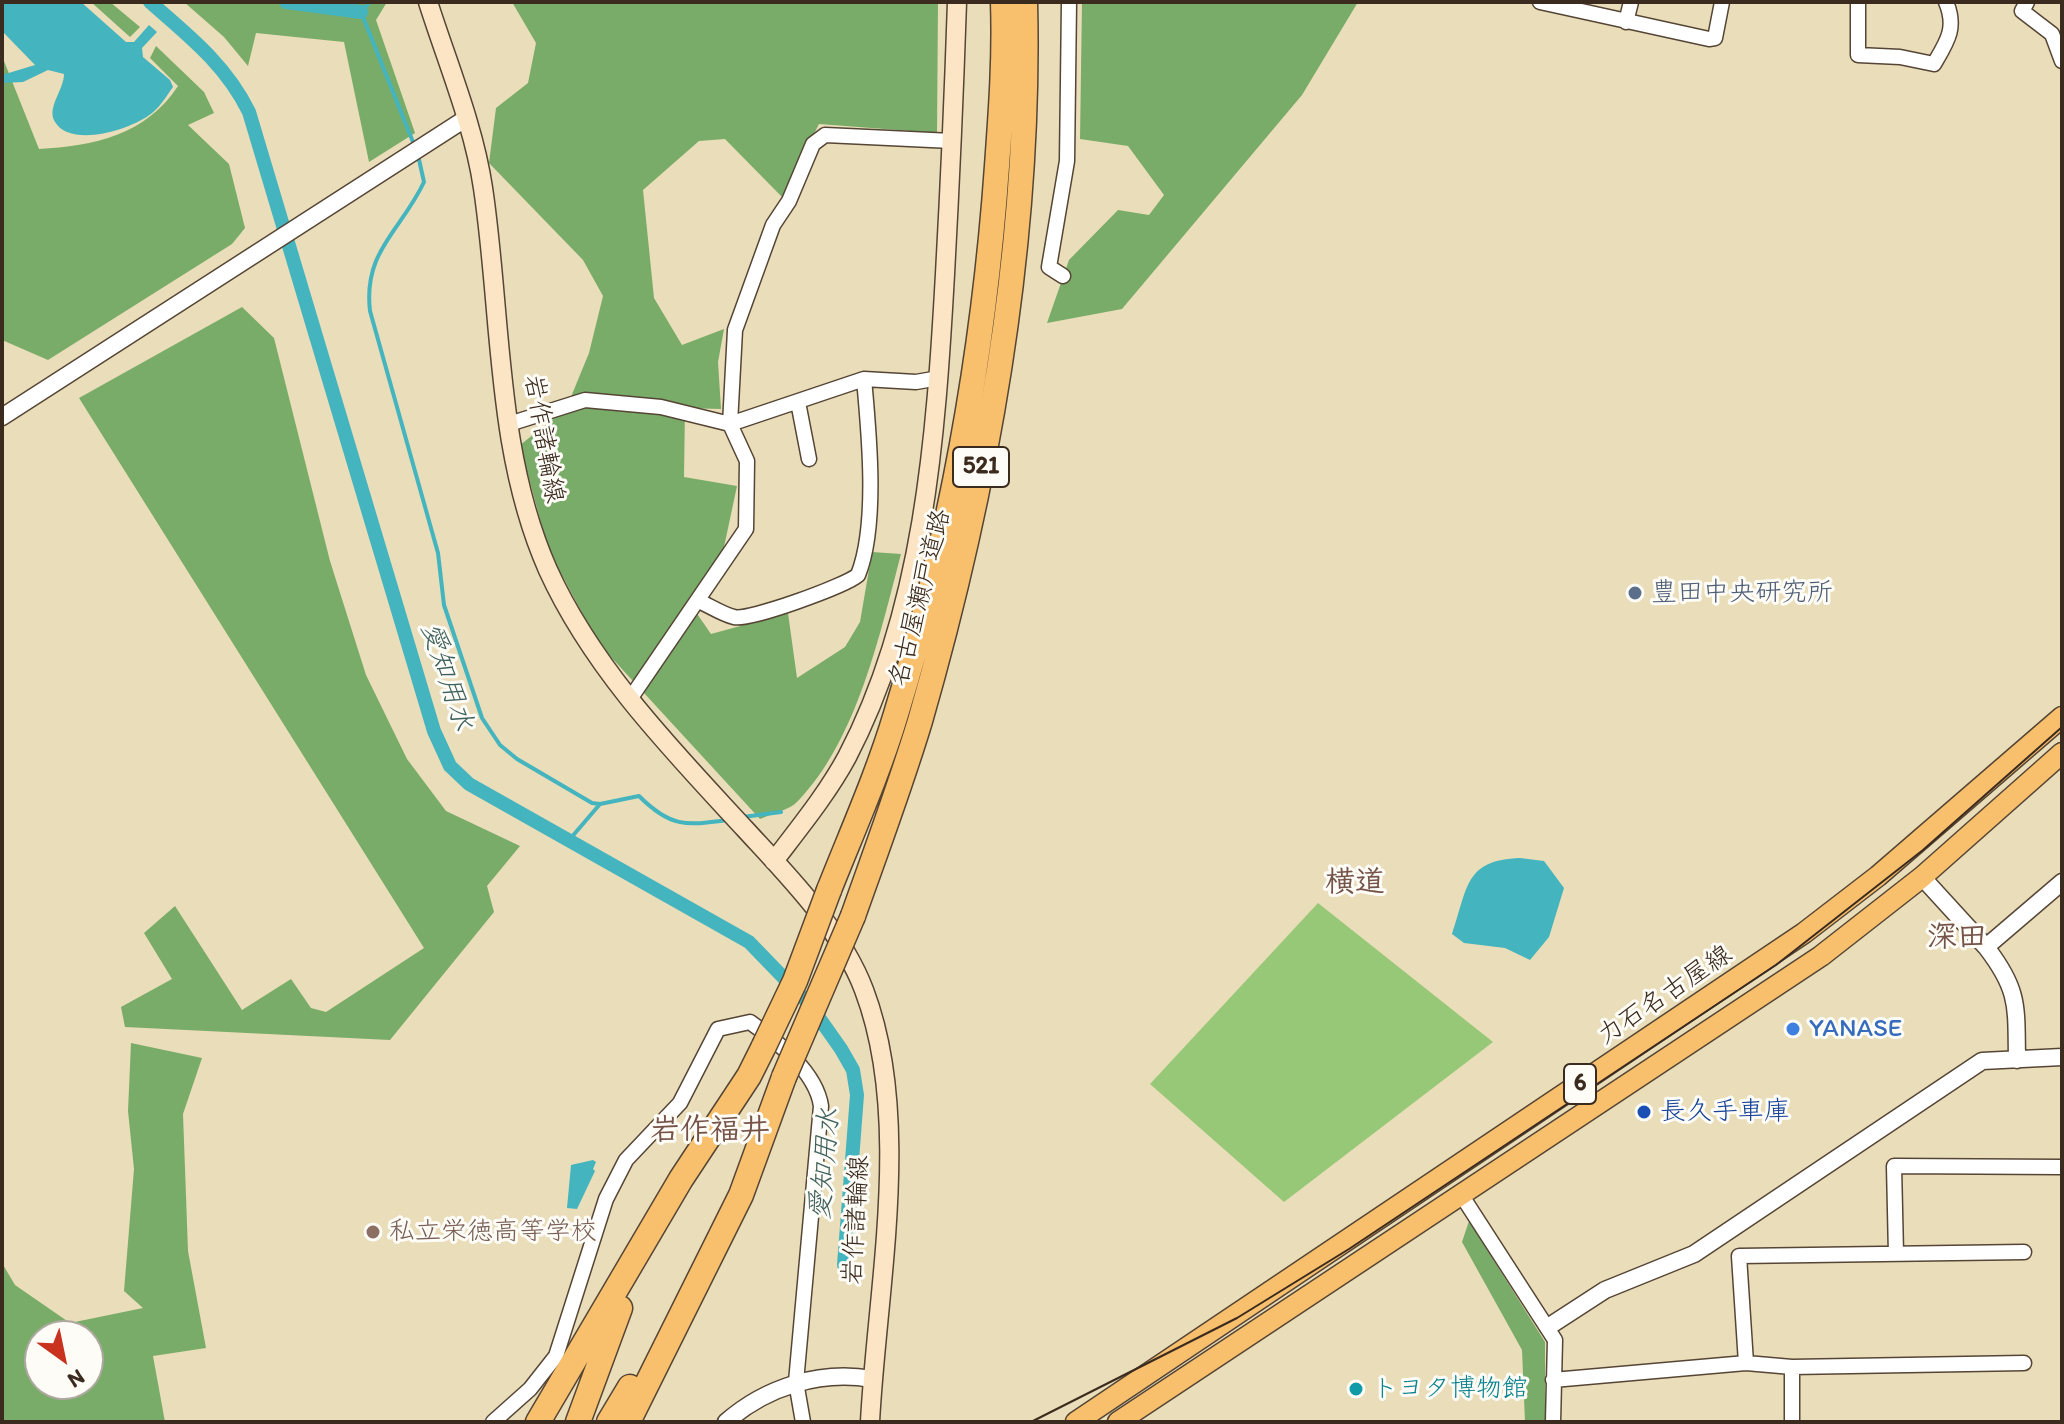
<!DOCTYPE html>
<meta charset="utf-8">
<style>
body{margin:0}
#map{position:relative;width:2064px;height:1424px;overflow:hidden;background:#eaddb9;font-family:Itim,sans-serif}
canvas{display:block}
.frame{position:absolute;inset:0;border:4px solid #3b2a1e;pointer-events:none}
.north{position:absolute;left:24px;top:1320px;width:80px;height:80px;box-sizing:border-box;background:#fdfcf7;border:2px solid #afa8a0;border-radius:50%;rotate:147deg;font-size:22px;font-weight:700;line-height:32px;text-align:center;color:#3b2a1e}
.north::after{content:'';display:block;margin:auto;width:28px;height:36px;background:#c8321e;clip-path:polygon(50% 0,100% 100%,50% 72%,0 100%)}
</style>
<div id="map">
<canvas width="2064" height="1424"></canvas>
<div class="frame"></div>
<div class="north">N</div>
</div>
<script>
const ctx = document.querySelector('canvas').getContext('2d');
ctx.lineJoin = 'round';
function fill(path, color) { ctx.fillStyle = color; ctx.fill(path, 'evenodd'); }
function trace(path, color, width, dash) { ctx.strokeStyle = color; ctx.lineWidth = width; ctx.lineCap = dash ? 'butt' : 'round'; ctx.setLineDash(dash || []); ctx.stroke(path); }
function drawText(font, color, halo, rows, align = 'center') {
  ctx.font = font + ' Itim,"Klee One",sans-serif'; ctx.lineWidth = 6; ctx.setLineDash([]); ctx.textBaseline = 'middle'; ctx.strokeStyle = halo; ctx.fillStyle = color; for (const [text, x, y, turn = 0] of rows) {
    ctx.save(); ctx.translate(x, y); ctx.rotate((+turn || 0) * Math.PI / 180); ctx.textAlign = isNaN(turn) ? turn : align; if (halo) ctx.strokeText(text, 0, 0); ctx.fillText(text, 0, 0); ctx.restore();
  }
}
fill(new Path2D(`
 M1318 903 1493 1042 1284 1202 1150 1084Z`), '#97c877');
fill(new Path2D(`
 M91 2H110L140 27 130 37Z
 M184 2H387L376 20 415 133 369 162 344 42 256 33 248 66 224 37Z
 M512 2H938L937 133 819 124 782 197 725 139 699 141 643 190 654 298 682 345 724 329 718 362 721 409 685 408 684 477 737 486 721 561 691 605 711 634 788 613 797 678 845 647 860 622 872 552 901 554C880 634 857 740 798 801 790 810 771 814 760 819L598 643 548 549 520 445 566 409 589 353 603 296 583 260 489 163 496 108 528 83 536 43Z
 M1082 2H1358L1302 95 1122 309 1047 323 1069 260 1118 210 1149 215 1164 195 1128 146 1080 139Z
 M156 46 204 92 214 113 188 125 229 164 245 228 232 244 48 360 2 340V56L39 149C94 146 146 135 178 86L150 58Z
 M242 307 274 338 330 561 366 675 407 759 446 811 520 846 487 886 494 912 390 1040 125 1027 121 1007 172 979 144 933 175 906 242 1010 291 979 311 1008 326 1012 424 948 79 398Z
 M131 1043 202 1058 183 1114 188 1251 206 1348 153 1356 165 1422H2V1263L15 1285 70 1323 143 1308 124 1291 134 1169 128 1111ZM88 1336V1384H40V1336Z
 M1469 1221 1545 1342V1422H1525L1522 1350 1462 1242Z`), '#79ac68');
fill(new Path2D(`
 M2 2H81L126 42H134L149 25 157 32 142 48 143 57 170 80 173 87C165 98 159 109 148 116 128 130 71 148 55 122 46 108 64 90 64 74L48 70 23 82 2 83V75L35 65 2 31Z
 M1520 858 1544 861 1564 888 1549 937 1530 960 1505 948 1464 943 1452 934C1468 888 1464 860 1520 858Z
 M593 1160 596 1162 593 1169 595 1171 577 1209 567 1208 571 1165Z`), '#44b4be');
trace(new Path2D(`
 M370 2 361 12 415 147
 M418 155 424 182C401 231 363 251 370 311L438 553 444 605 482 718 500 745 517 759 592 803 600 804 639 796C670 827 685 826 727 820
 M743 817 781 812
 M570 839 600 804`), '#44b4be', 4);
trace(new Path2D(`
 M150 2C189 36 226 65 249 112L434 731 450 766 469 784 749 942 810 1005 841 1049 853 1070 857 1095 844 1265
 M286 2 361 12`), '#44b4be', 14);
const minor = new Path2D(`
 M1540 2 1709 39 1715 38 1722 2
 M1858 2V55L1900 57 1934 64C1947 42 1957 28 1946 2
 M2027 2 2022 11 2052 34 2062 61
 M1626 22 1631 2
 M1063 276 1049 267 1067 161 1069 2
 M798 402 809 459
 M509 424 585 400 661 407 730 424 864 379 916 382 939 378
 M699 601C710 606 722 614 734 617 749 621 845 586 858 575 878 525 869 433 864 379
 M630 699 746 529 747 461 730 424 735 330 773 225 789 201 813 144 825 135 952 141
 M1462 1196 1555 1340 1553 1422
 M2024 1252 1739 1256 1746 1363 1792 1367 2024 1363
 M1896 1254 1894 1166 2062 1167
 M1553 1380 1746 1363
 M493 1422 530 1389 556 1356 606 1199 626 1160 680 1103 718 1029 750 1022C778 1042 816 1072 821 1106L796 1382 803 1422
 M1792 1422V1367`);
const tertiary = new Path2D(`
 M2 417 465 119
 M1922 877 1986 947
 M2017 1060C2016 1007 2020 991 1986 947L2062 882
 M1548 1327 1605 1290 1694 1254 1982 1061 2062 1057
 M726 1422C766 1387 820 1370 872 1379`);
const secondary = new Path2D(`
 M428 2C447 62 474 126 483 188 502 314 495 451 548 570 593 669 672 750 745 829 788 876 841 929 864 990 913 1119 877 1287 870 1422
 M774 861C799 828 827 794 847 757 924 610 936 436 945 274 950 183 954 93 957 2`);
const primary = new Path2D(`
 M1076 1422 1804 933 1878 876 2062 717
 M1118 1422 1821 956 1922 877 2062 753`);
const motorway = new Path2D(`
 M829 890C852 832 878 774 896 714 951 536 984 351 997 166 1001 111 1005 57 1003 2
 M853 916C876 851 900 787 920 721 987 488 1031 244 1025 2
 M538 1422 681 1179 749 1076 764 1046
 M578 1422 620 1308
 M609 1422 630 1387
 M628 1422 741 1195 784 1077`);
trace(minor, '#554535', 17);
trace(tertiary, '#554535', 19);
trace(secondary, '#554535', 21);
trace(primary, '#554535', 23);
trace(motorway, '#554535', 27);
trace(minor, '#fff', 14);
trace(tertiary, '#fff', 16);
trace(secondary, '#fce5c4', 18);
trace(primary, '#f8bf6c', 20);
trace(motorway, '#f8bf6c', 24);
trace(new Path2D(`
 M1031 1422 1237 1318 1349 1249 1776 965 1923 850 2062 727`), '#3b2a1e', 2);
const motorwayBridge = new Path2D(`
 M764 1046 795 981 829 890
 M784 1077 853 916`);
trace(motorwayBridge, '#554535', 27, []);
trace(motorwayBridge, '#f8bf6c', 24);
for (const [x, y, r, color] of [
 [1635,593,8,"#5c6f8a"],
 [1793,1029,8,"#3f7fe0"],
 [1644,1112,8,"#1a4fb4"],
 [373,1232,8,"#8d6e63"],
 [1356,1389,8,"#0f9aa8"]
]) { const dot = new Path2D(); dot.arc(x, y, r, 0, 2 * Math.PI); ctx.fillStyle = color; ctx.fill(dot); trace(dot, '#fdfcf7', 3); }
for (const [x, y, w] of [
 [981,467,56],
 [1580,1084,32]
]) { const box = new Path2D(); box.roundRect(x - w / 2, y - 20, w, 40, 6); ctx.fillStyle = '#fdfcf7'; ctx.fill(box); trace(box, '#3b2a1e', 2); }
drawText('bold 24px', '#3b2a1e', null, [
 ["521",981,467],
 ["6",1580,1084]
]);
drawText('26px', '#3b2a1e', '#fdfcf7', [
 ["岩作諸輪線",543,439,80],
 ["名古屋瀬戸道路",921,598,-76],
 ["力石名古屋線",1665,996,-34],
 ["岩作諸輪線",857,1220,-87]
]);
drawText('26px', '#4e5e75', '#fdfcf7', [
 ["豊田中央研究所",1651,593]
], 'left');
drawText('26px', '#366cbe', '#fdfcf7', [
 ["YANASE",1809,1029]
], 'left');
drawText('26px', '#164399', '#fdfcf7', [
 ["長久手車庫",1660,1112]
], 'left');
drawText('26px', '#785e54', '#fdfcf7', [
 ["私立栄徳高等学校",389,1232]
], 'left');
drawText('26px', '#0d838f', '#fdfcf7', [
 ["トヨタ博物館",1372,1389]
], 'left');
drawText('italic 28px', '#3f615e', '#fdfcf7', [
 ["愛知用水",446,677,72],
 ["愛知用水",826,1164,-85]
]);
drawText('bold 30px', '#755349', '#fdfcf7', [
 ["横道",1355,883],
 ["深田",1957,938],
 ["岩作福井",710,1131]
]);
</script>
